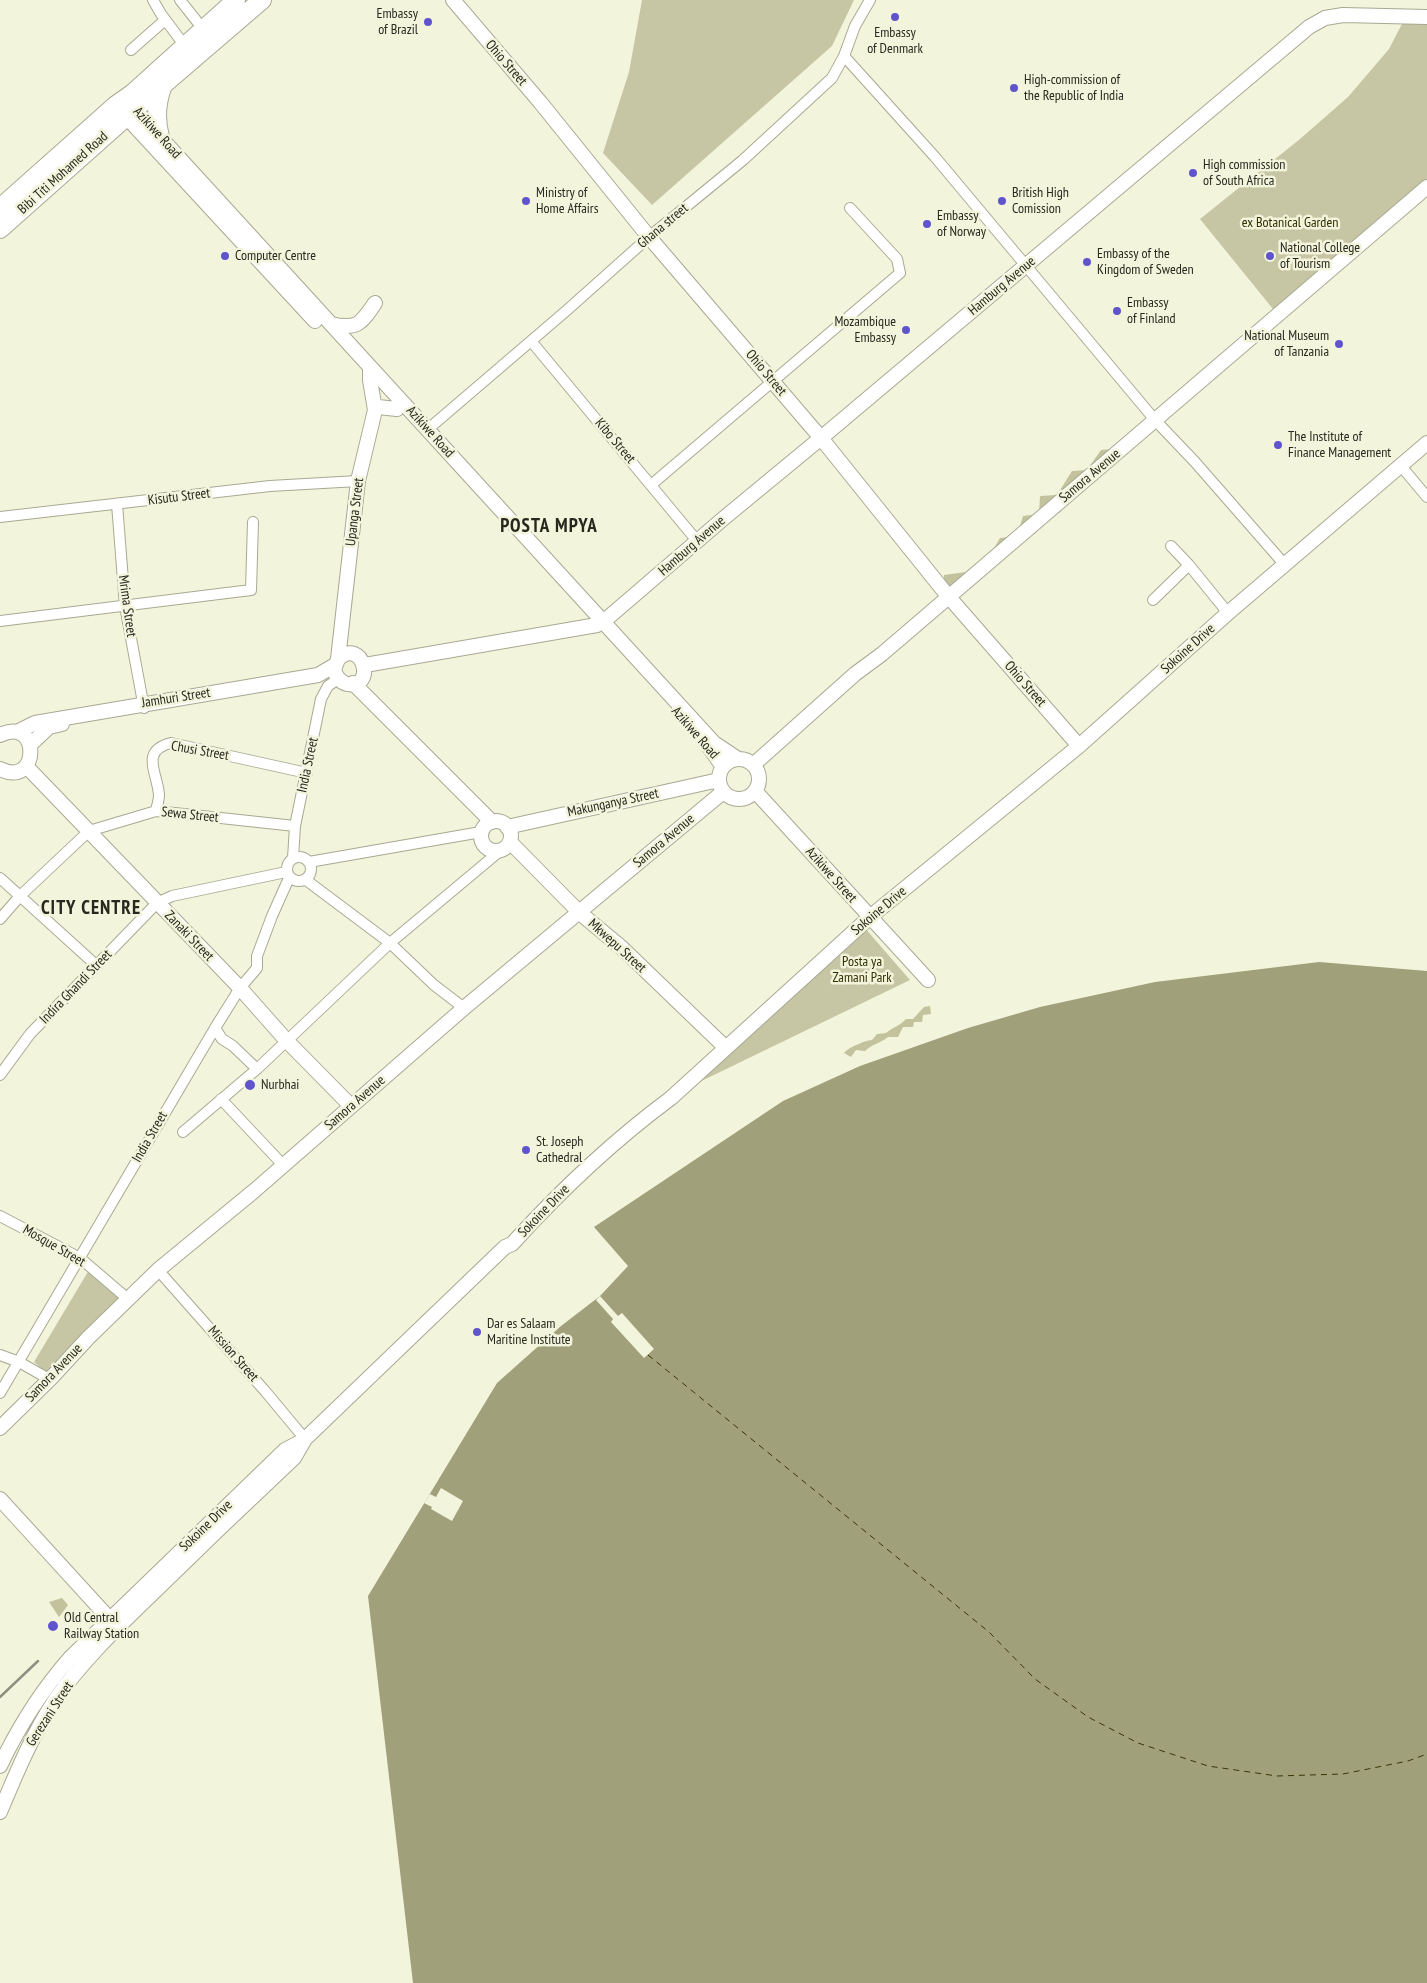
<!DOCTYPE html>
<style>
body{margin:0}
canvas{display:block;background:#f3f4dc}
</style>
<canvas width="1427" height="1983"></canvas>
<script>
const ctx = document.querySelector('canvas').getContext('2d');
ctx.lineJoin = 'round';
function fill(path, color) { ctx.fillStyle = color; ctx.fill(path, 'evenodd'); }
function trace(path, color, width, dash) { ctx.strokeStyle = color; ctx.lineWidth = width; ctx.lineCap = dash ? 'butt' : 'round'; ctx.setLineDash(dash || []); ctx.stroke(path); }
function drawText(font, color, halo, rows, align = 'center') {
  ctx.font = font + ' "PT Sans Narrow",sans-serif'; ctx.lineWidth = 5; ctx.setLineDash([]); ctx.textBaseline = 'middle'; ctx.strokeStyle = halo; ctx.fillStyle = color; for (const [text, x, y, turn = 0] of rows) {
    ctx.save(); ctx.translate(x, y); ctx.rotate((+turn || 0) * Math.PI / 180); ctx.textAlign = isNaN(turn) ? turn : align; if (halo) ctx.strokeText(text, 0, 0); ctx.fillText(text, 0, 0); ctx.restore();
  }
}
fill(new Path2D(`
 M642 0H854L832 46 652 205 603 153 629 72Z
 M1404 20 1427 21V180L1277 314 1200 219 1300 139 1348 97 1389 49Z
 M864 927 910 980 687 1088Z
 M89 1270 123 1298 48 1374 34 1362Z`), '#c6c6a4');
fill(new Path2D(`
 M1145 431 1146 437 1090 476 1083 491 1062 500 1061 512 1041 519 1037 532 1018 542 957 595 943 588 944 575 966 572 993 550 1000 538 1017 536 1023 516 1039 514 1040 496 1057 495 1072 471 1087 470 1101 450 1122 448 1128 433Z
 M930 1006 931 1014 923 1015 922 1022H914L913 1027H903L898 1037H888C881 1043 872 1044 865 1051L856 1050 851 1057 844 1053C849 1047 864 1041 872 1040L877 1034 886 1033C893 1027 900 1026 906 1019H913L924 1007Z
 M62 1598 68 1605 59 1617 49 1602Z`), '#c2c29d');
fill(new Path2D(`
 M1319 962 1427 971V1983H413L368 1596 497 1383 561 1326 600 1296 628 1266 594 1227 783 1101 860 1066 968 1028 1040 1007 1155 982Z`), '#a0a07b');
fill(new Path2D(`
 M600 1296 618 1316 622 1313 654 1349 644 1358 611 1322 613 1319 596 1300Z
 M441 1488 463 1501 452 1521 431 1509 432 1507 424 1503 430 1494 436 1497Z`), '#f3f4dc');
trace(new Path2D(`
 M648 1355 989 1632 1035 1679 1088 1717 1138 1743 1208 1766 1277 1776 1343 1774 1408 1761 1427 1754`), '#383606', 1, [6, 5]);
const street = new Path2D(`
 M153 0 161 14 185 46
 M180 0 203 29
 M131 50 165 20
 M844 56 935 157 1155 420 1195 462 1285 565
 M531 341 698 542
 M427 430 566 311 649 237 743 160 832 78 844 56 855 26 870 0
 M1401 466 1427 497
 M651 485 900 273 897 259 850 208
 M117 504 125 606 144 708
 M0 517 270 486 358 481
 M1171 546 1189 565 1228 613
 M1153 600 1189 565
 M0 621 251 590 253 522
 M156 811C157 806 159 800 159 795 158 774 139 751 171 743L307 773
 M287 869a12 12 0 1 1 24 0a12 12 0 1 1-24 0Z
 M293 858 295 826 321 699 328 686 338 679
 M309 862 481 832
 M0 878 97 966
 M306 880 390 943 434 985 464 1008
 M0 919 20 896 89 831 156 811 295 826
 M215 1028 222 1039 233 1046 257 1069
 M0 1075 30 1034 157 903 172 896 286 872
 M221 1099 284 1166
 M183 1132 257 1069 390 943 500 851
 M0 1216 80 1258 128 1299
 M158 1270 265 1391 305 1439
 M0 1355 19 1362 49 1379
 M0 1393 215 1028 240 988 257 968V956L272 916 289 878`);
const secondary = new Path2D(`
 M453 0 540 102 649 237 821 438 948 596 1079 746
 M128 102 714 743 738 759
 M119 109 315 321
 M331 324C357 330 361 324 375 303
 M375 410 378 407 397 409
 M338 659C363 636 377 690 347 684 340 682 336 677 334 670L338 659 358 481 375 410 370 380V367
 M365 665 597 625 603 622 724 518 821 438 1309 27 1325 18 1343 15 1427 17
 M353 683 492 822
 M17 732 35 723 318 675 335 665
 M0 735C41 715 40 789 0 769
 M707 744 723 767
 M30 745 49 727 62 724
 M719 779a20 20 0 1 1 40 0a20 20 0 1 1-40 0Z
 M753 765 855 674 882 654 1427 187
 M26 766 240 988 286 1040 351 1106
 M755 791 928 980
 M481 836a15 15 0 1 1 30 0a15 15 0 1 1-30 0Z
 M507 827 719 780
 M510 842 580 913 622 948 726 1048
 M0 1428 52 1377 88 1338 158 1270 254 1191 464 1008 723 792
 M0 1499 116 1626
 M0 1766C19 1726 41 1691 70 1658L285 1450 304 1440
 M0 1812C16 1774 32 1735 55 1700 82 1661 118 1627 152 1594 199 1548 246 1503 294 1458L305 1439 505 1247 512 1244C561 1190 613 1141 671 1098L870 917 1079 746 1228 613 1427 443`);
const highway = new Path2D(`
 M160 137C155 119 156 103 163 85
 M0 208 116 105 133 93 236 0
 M0 229 135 109 262 0`);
trace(street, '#a9a993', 12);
trace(secondary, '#a9a993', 16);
trace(highway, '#a9a993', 20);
trace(street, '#fff', 10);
trace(secondary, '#fff', 14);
trace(highway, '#fff', 18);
trace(new Path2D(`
 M0 1697 38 1661`), '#8f907f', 2.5);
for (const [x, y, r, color] of [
 [895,17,5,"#6054cd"],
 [428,22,5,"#6054cd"],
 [1014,88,5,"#6054cd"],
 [1193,173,5,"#6054cd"],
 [526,201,5,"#6054cd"],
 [1002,201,5,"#6054cd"],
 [927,224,5,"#6054cd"],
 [225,256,5,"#6054cd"],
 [1270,256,5,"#6054cd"],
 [1087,262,5,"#6054cd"],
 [1117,311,5,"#6054cd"],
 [906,330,5,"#6054cd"],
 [1339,344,5,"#6054cd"],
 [1278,445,5,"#6054cd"],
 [250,1085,6,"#6054cd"],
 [526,1150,5,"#6054cd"],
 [477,1332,5,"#6054cd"],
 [53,1626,6,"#6054cd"]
]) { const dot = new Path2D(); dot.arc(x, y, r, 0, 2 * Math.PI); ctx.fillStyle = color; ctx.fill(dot); trace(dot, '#f3f4dc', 2); }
drawText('14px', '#28281f', '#f3f4dc', [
 ["Embassy",418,14,"right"],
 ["of Brazil",418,30,"right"],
 ["Embassy",895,33,"center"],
 ["of Denmark",895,49,"center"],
 ["High-commission of",1024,80],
 ["the Republic of India",1024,96],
 ["High commission",1203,165],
 ["of South Africa",1203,181],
 ["Ministry of",536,193],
 ["Home Affairs",536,209],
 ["British High",1012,193],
 ["Comission",1012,209],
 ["Embassy",937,216],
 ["of Norway",937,232],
 ["National College",1280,248],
 ["of Tourism",1280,264],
 ["Embassy of the",1097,254],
 ["Kingdom of Sweden",1097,270],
 ["Computer Centre",235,256],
 ["Embassy",1127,303],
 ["of Finland",1127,319],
 ["Mozambique",896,322,"right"],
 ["Embassy",896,338,"right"],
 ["National Museum",1329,336,"right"],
 ["of Tanzania",1329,352,"right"],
 ["The Institute of",1288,437],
 ["Finance Management",1288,453],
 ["Nurbhai",261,1085],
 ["St. Joseph",536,1142],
 ["Cathedral",536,1158],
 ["Dar es Salaam",487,1324],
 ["Maritine Institute",487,1340],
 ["Old Central",64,1618],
 ["Railway Station",64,1634]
], 'left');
drawText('14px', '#28281f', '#f3f4dc', [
 ["Ohio Street",506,63,49],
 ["Azikiwe Road",157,133,48],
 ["Bibi Titi Mohamed Road",63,173,-42],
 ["Ghana street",663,226,-40],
 ["Hamburg Avenue",1002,286,-40],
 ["Ohio Street",766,373,50],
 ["Azikiwe Road",430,432,48],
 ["Kibo Street",615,441,50],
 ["Samora Avenue",1090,476,-40],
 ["Kisutu Street",179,497,-7],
 ["Upanga Street",355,512,-83],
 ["Hamburg Avenue",692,546,-41],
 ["Mrima Street",127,606,82],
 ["Sokoine Drive",1188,649,-42],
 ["Ohio Street",1025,684,49],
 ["Jamhuri Street",176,698,-9],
 ["Azikiwe Road",695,733,49],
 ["Chusi Street",200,751,10],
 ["India Street",308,765,-78],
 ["Makunganya Street",613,803,-12],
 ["Sewa Street",190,815,6],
 ["Samora Avenue",664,841,-40],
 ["Azikiwe Street",831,875,48],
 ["Sokoine Drive",879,911,-40],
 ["Zanaki Street",189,936,46],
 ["Mkwepu Street",617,946,42],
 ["Indira Ghandi Street",76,987,-46],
 ["Samora Avenue",355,1103,-41],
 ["India Street",150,1137,-60],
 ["Sokoine Drive",544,1211,-46],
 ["Mosque Street",54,1246,30],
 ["Mission Street",233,1354,49],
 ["Samora Avenue",54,1373,-46],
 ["Sokoine Drive",206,1526,-44],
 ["Gerezani Street",50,1714,-57]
]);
drawText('14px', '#302e00', '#f3f4dc', [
 ["ex Botanical Garden",1290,223],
 ["Posta ya",862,962],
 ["Zamani Park",862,978]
]);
ctx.letterSpacing = '1px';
drawText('bold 19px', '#28281f', '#f3f4dc', [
 ["POSTA MPYA",549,527],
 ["CITY CENTRE",91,909]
]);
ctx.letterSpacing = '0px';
</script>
